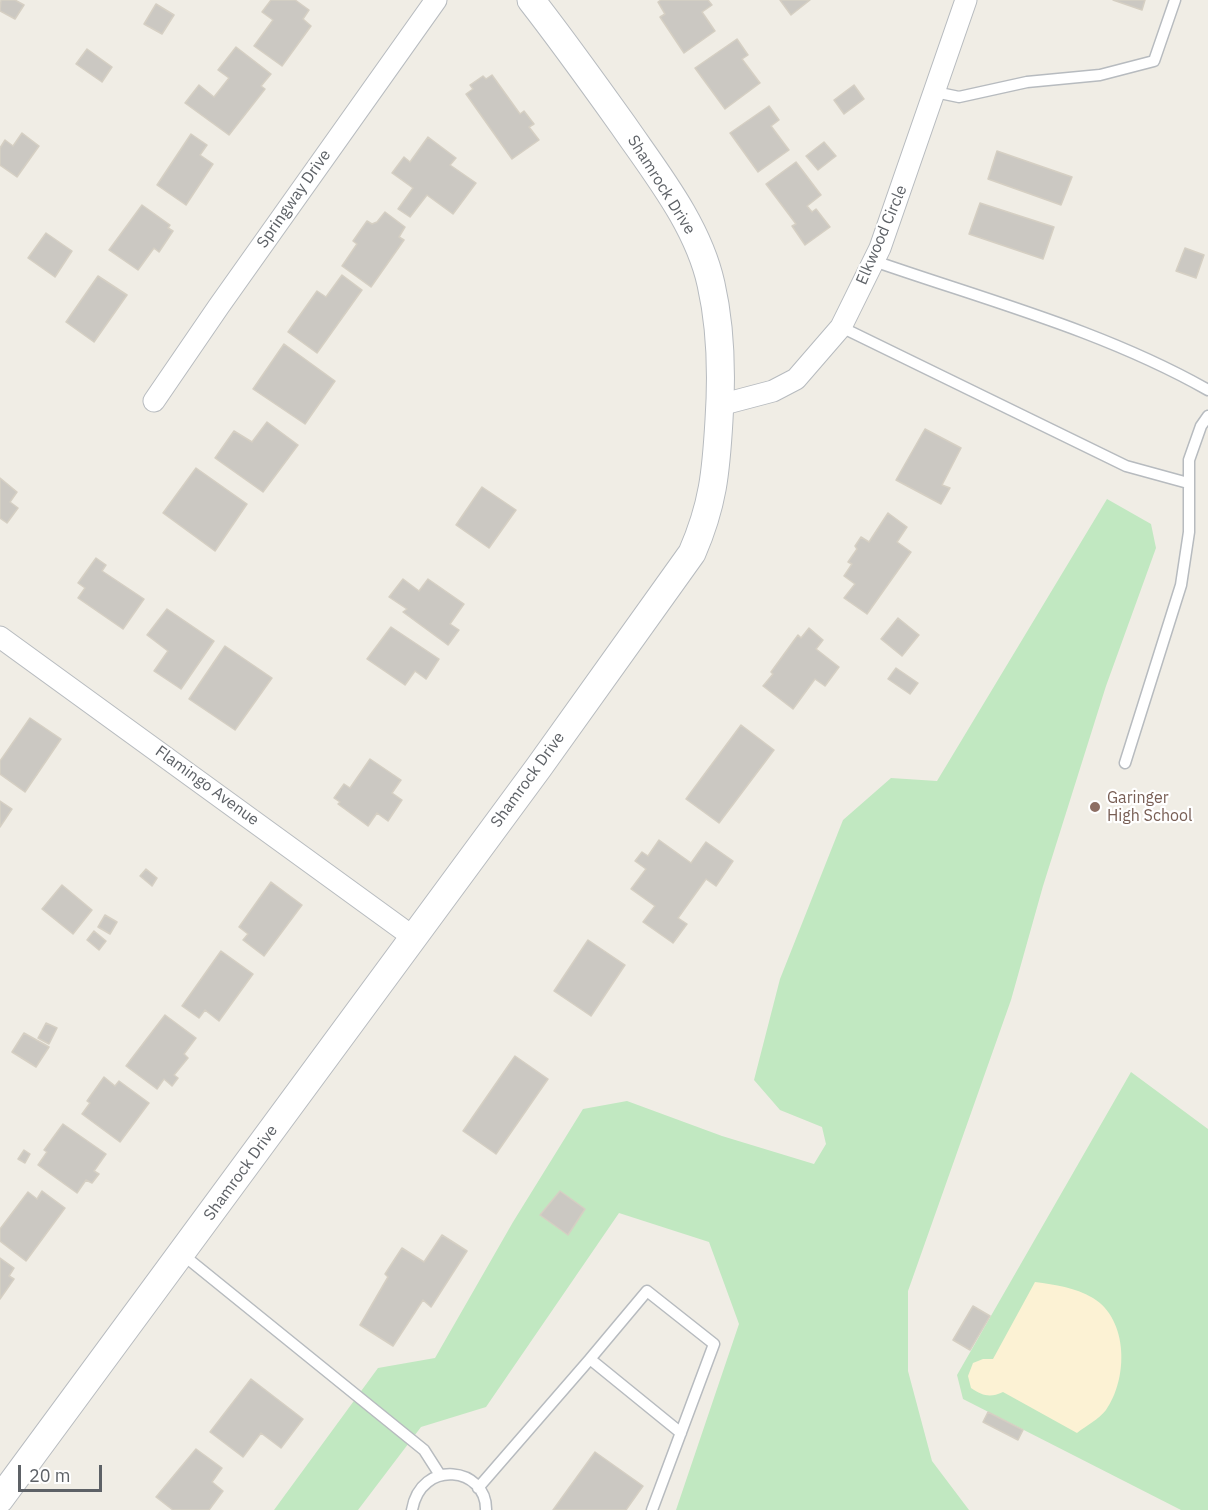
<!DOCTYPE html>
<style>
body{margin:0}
#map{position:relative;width:1208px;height:1510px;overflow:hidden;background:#f0ede5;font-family:"IBM Plex Sans",sans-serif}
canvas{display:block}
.scale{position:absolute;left:18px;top:1465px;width:84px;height:27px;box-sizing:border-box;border:3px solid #5d6166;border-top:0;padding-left:8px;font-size:18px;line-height:21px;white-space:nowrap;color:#5d6166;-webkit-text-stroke:4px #fff;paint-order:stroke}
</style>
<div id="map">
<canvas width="1208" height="1510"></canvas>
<div class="scale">20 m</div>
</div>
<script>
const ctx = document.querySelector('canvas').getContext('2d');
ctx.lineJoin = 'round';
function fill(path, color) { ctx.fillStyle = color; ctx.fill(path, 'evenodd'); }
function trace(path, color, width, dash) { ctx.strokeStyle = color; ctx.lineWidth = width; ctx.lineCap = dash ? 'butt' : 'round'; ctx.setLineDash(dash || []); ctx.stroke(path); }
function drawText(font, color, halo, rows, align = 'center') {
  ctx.font = font + ' "IBM Plex Sans",sans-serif'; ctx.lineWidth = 4.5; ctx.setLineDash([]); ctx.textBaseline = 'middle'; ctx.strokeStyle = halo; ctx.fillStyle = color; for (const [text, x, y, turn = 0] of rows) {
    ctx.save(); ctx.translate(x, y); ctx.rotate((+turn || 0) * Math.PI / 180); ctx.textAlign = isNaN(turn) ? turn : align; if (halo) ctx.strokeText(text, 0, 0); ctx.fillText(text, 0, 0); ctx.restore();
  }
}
fill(new Path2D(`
 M1107 499 1151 524 1156 548 1106 686 1043 886 1011 1000 908 1291V1371L932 1461 969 1510H676L739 1324 709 1242 619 1213 486 1407 421 1427 358 1510H274L378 1368 435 1358 513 1222 583 1109 627 1101 722 1136 814 1164 826 1144 822 1127 780 1110 754 1080 780 979 843 820 891 778 937 781Z
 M1131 1072 1208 1129V1510H1181L963 1399 957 1375Z`), '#c1e8c1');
fill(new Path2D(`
 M1035 1282C1056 1285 1074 1287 1093 1298 1129 1320 1128 1379 1106 1410 1099 1419 1086 1426 1077 1433L1003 1392C990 1398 983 1396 971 1388L968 1376 973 1363 983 1359H993Z`), '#fcf2d4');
const building = new Path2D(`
 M1 0H15L24 5 15 19 0 11Z
 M271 0H295L309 10 303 19 311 26 282 66 254 46 273 20 262 12Z
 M661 0H708L712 5 702 12 715 31 684 53 660 17 665 14 658 2Z
 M780 0H810L791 15Z
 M1113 0H1145L1142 10Z
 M156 4 174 15 162 34 144 24Z
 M737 39 748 55 742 59 760 83 725 109 695 68Z
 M236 47 271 74 261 86 265 89 229 135 185 103 199 85 214 97 229 78 218 70Z
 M87 49 112 67 102 82 76 64Z
 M492 75 520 114 524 111 534 124 529 127 539 140 512 159 466 94 473 89 470 85 483 76 486 79Z
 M854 85 864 99 844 114 834 100Z
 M769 106 779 120 771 126 789 150 758 172 730 133Z
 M22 133 39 146 17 177 0 165V148L5 140 13 146Z
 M191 134 207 145 200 155 213 164 186 205 157 185Z
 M428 137 456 158 450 165 476 183 453 214 427 195 410 217 398 209 413 188 392 173 404 157 410 162Z
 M824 142 836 156 818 170 806 156Z
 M997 151 1072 177 1061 205 988 179Z
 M796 162 821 195 807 206 812 212 816 209 830 227 805 245 792 226 796 224 766 184Z
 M980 203 1054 227 1043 259 969 234Z
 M142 205 170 225 168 228 173 231 159 252 154 248 138 270 109 250Z
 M385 212 405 227 399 237 404 240 371 287 342 266 357 244 353 241 367 221 372 224 377 222Z
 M46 233 72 251 55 277 28 258Z
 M1185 248 1204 255 1196 278 1176 271Z
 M342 275 362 290 317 353 288 332 317 291 326 297Z
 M98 276 127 295 94 342 66 322Z
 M284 344 335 381 305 424 253 389Z
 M267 422 298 445 263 492 215 458 234 431 252 442Z
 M925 429 961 448 942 485 950 488 941 504 896 480Z
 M196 468 247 504 215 551 163 513Z
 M0 478 17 492 10 502 18 508 7 523 0 518Z
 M482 487 516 510 489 548 456 525Z
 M888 513 907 527 897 542 911 552 867 614 844 598 855 584 844 576 852 564 848 562 857 549 855 546 861 537 869 542Z
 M96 558 106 565 102 571 144 599 123 629 78 598 85 588 78 583Z
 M403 579 419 591 428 579 464 604 450 624 459 630 448 645 403 612 407 609 389 597Z
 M167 609 214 641 181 689 154 671 168 651 147 635Z
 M898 618 919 635 902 656 881 639Z
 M391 627 439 659 426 679 415 671 405 685 367 659Z
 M809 628 823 640 816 649 839 667 825 686 815 679 793 709 763 686 773 674 771 672 798 635 801 638Z
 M225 646 272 678 235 730 189 699Z
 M896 668 918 683 910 694 888 679Z
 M30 718 61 739 25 792 0 774V761Z
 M741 725 774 750 719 823 686 799Z
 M370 759 401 780 392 793 402 800 388 821 377 813 368 826 338 804 340 802 334 798 344 784 350 788Z
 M0 801 12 809 0 827Z
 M659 840 691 863 706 842 733 861 716 886 706 879 678 918 687 924 673 943 643 922 655 906 631 889 646 869 635 861 642 852 648 856Z
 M146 869 157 878 152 886 140 876Z
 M271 882 302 905 264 956 243 940 248 934 239 927Z
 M62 885 92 910 73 934 42 909Z
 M105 915 117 922 110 934 98 927Z
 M94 931 106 941 99 950 87 940Z
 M588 940 625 965 591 1016 554 991Z
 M221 951 253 974 219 1021 205 1010 199 1018 182 1006Z
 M165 1015 196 1038 184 1054 188 1058 174 1075 178 1078 172 1086 164 1079 157 1089 126 1066Z
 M46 1023 57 1028 49 1044 38 1038Z
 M24 1033 49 1047 36 1067 12 1052Z
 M515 1056 548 1079 496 1154 463 1131Z
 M104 1077 115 1086 119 1081 149 1103 120 1142 82 1114 90 1103 87 1101Z
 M63 1124 106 1154 94 1171 99 1174 92 1183 86 1180 77 1193 38 1165 47 1152 44 1150Z
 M24 1150 30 1154 25 1163 18 1159Z
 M42 1191 65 1208 26 1261 0 1241V1229L28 1192 37 1199Z
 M560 1191 585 1209 568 1235 540 1215Z
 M442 1235 467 1251 431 1307 423 1300 393 1346 360 1325 388 1277 385 1274 402 1248 424 1262Z
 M0 1258 14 1268 9 1276 14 1279 0 1299Z
 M973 1306 990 1316 970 1350 953 1340Z
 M251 1379 303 1419 281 1448 261 1433 243 1457 210 1432Z
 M988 1412 1023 1430 1018 1440 983 1422Z
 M196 1449 222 1468 212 1482 223 1491 209 1510H173L156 1497Z
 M595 1452 643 1486 626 1510H553Z`);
fill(building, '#cbc8c2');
trace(building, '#d5cfc3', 1.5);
const service = new Path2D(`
 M935 92 959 97 1027 82 1100 75 1154 61 1175 0
 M874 261C986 300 1104 331 1208 390
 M841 327 1126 466 1188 483
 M1125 763 1181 585 1189 532V460L1201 426 1208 416
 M182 1254 424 1450 440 1475
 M590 1359 647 1291 714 1344 652 1510
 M478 1488 590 1359 681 1433
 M412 1510C421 1458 487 1467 486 1510`);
const minor = new Path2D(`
 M154 401 219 306 436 0
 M720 405 773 391 796 379 841 327 880 248 966 0
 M0 637 413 937`);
const tertiary = new Path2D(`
 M0 1499 539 767 692 553C713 505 716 472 719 420 722 375 721 328 711 284 698 225 656 173 623 125 593 83 563 41 531 0`);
trace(service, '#b7bbbf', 13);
trace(minor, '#b7bbbf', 23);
trace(tertiary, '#b7bbbf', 29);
trace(service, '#fff', 10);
trace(minor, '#fff', 21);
trace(tertiary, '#fff', 27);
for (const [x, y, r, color] of [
 [1095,807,6,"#8d6e63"]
]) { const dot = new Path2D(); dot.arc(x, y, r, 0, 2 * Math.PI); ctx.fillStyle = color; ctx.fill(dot); trace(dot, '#fff', 2); }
drawText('16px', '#5d6166', '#fff', [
 ["Shamrock Drive",661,185,58],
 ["Springway Drive",294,199,-55],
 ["Elkwood Circle",882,235,-67],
 ["Shamrock Drive",528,780,-54],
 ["Flamingo Avenue",207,786,36],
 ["Shamrock Drive",241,1173,-54]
]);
drawText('16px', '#785e54', '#fff', [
 ["Garinger",1107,798],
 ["High School",1107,816]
], 'left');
</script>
